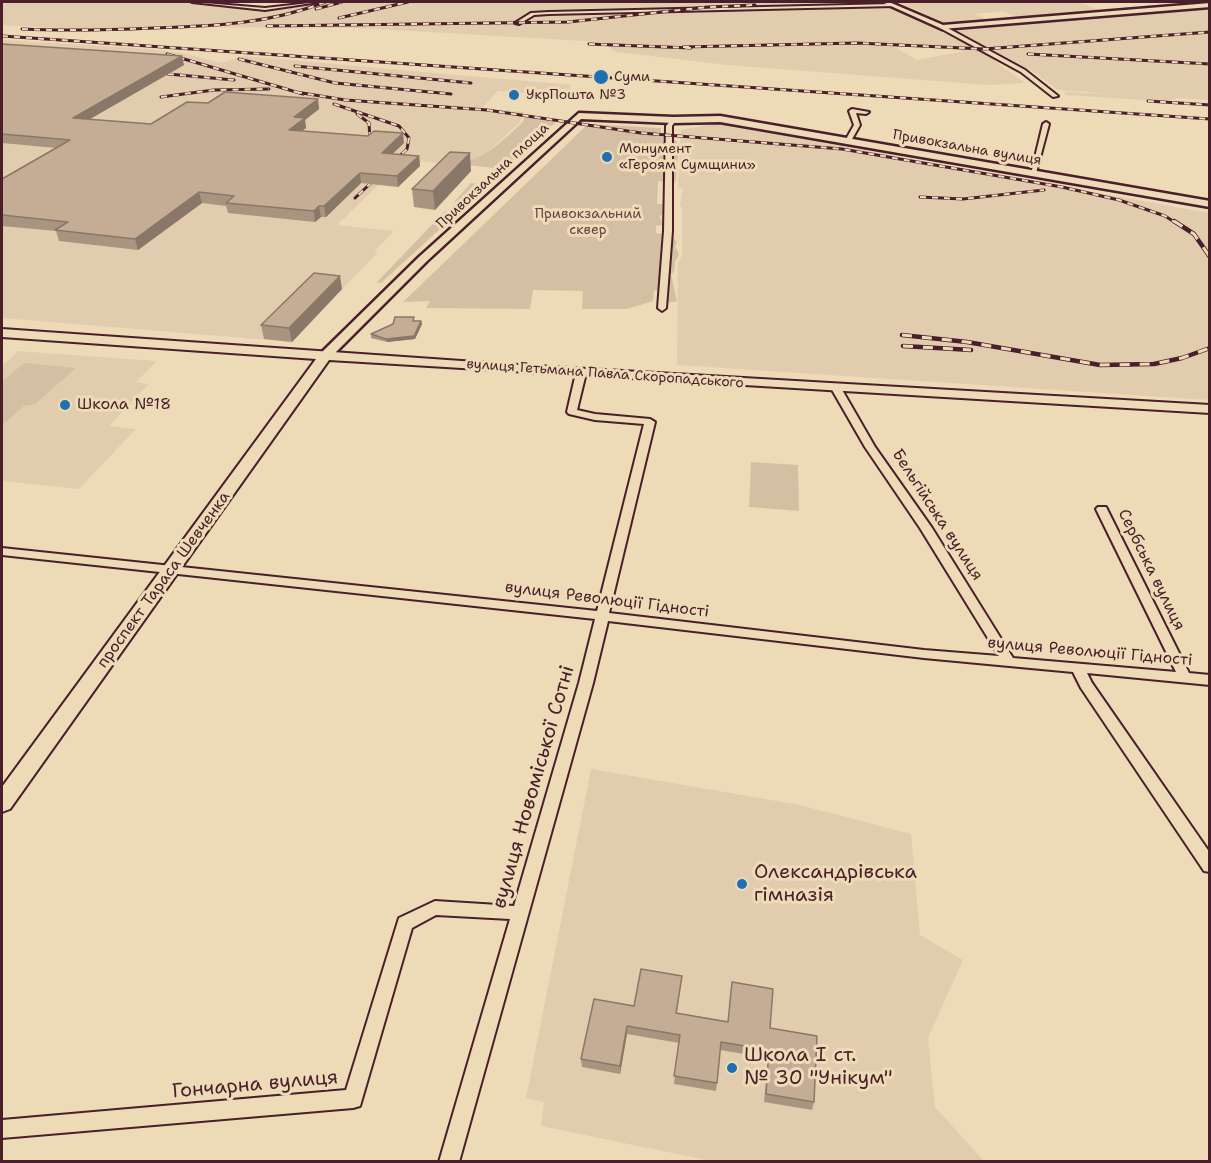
<!DOCTYPE html>
<meta charset="utf-8">
<style>
body{margin:0}
#map{position:relative;width:1211px;height:1163px;overflow:hidden;background:#eddbb8;font-family:"Shantell Sans",sans-serif}
canvas{display:block}
.frame{position:absolute;inset:0;border:3px solid #4a1f2b;pointer-events:none}
</style>
<div id="map">
<canvas width="1211" height="1163"></canvas>
<div class="frame"></div>
</div>
<script>
const ctx = document.querySelector('canvas').getContext('2d');
ctx.lineJoin = 'round';
function fill(path, color) { ctx.fillStyle = color; ctx.fill(path, 'evenodd'); }
function trace(path, color, width, dash) { ctx.strokeStyle = color; ctx.lineWidth = width; ctx.lineCap = dash ? 'butt' : 'round'; ctx.setLineDash(dash || []); ctx.stroke(path); }
function drawText(font, color, halo, rows, align = 'center') {
  ctx.font = font + ' "Shantell Sans",sans-serif'; ctx.lineWidth = 6; ctx.setLineDash([]); ctx.textBaseline = 'middle'; ctx.strokeStyle = halo; ctx.fillStyle = color; for (const [text, x, y, turn = 0] of rows) {
    ctx.save(); ctx.translate(x, y); ctx.rotate((+turn || 0) * Math.PI / 180); ctx.textAlign = isNaN(turn) ? turn : align; if (halo) ctx.strokeText(text, 0, 0); ctx.fillText(text, 0, 0); ctx.restore();
  }
}
fill(new Path2D(`
 M2 2H242L237 5 265 9 317 2H879L983 52 1025 83 988 85 727 65 617 52 601 42 358 28 163 27V25L123 29H76L2 25ZM898 45 946 49 965 51 917 60 898 49Z
 M898 2H1079L1102 11 1018 18 1003 11 975 14 988 20 946 23Z
 M1209 8V100L1175 98 1176 100H1141L1066 95 1064 92 1115 94 1058 90 1032 71 955 29Z
 M2 40 150 49 182 53 221 63 244 56 572 85 567 91 558 90 553 95 498 91 482 108 524 112 519 123 486 153 472 160 450 164 404 160 337 225 394 231 375 251 378 252 292 342 2 318Z
 M714 123 1209 213V400L677 365 678 262 682 258V207H680L683 189 678 187 681 130Z
 M18 351 157 361 136 382 149 384 109 426 136 429 79 489 2 481V366Z
 M591 769 800 805 911 834 920 935 963 960 928 1038 935 1107 984 1161H711L541 1126 544 1102 526 1098Z`), '#e1cdae');
fill(new Path2D(`
 M525 117 556 122 504 169 458 164C486 158 502 141 522 123Z
 M588 124 661 128V137L674 139 679 144 676 180 672 184 658 181 657 204H665L666 213 659 216 664 225 656 226V233L671 236 677 242 675 247 679 254 675 262 674 272 671 274 677 301C669 303 664 304 657 299L658 291 654 290 653 301 627 309H582L583 291 533 290 530 309 426 308 430 301 403 302Z
 M471 183 488 185 381 283 377 282 445 211 449 212 458 203 454 202Z
 M24 363 76 368 35 404 24 406 2 425V382Z
 M751 462 798 465 799 511 749 507Z`), '#d5bfa3');
const street = new Path2D(`
 M192 2 265 8 319 2 265 10Z
 M892 4 894 6 549 14 534 15 519 24 515 23 531 13 549 12Z
 M940 26H944L1025 70 1058 96 1053 97 1021 72 940 28Z
 M852 109 869 112 866 114 856 113 860 125 851 141 848 143 845 141 854 125 849 111Z
 M673 118 676 120 672 126V231L666 308 662 311 658 308 664 231 666 126Z
 M1046 122 1049 124 1036 173 1031 174 1043 124Z
 M581 370 586 373 577 410 595 414 650 419 655 422 609 613 924 650 999 656 920 528 865 447 831 388 836 385 841 388 875 447 932 528 1013 658 1176 672 1096 509 1098 507H1106L1189 673 1210 675V685L1087 673 1092 683 1210 853V872L1204 871 1081 688 1073 672 924 658 608 621 593 683 459 1162H439L510 919 436 915 412 928 360 1106 353 1108 2 1138V1120L346 1090 399 918 435 901 514 906 579 683 595 619 2 555V548L597 611 644 424 595 420 569 414 567 412 576 373Z`);
const secondary = new Path2D(`
 M882 2H889L943 25 1210 3V7L942 29Z
 M579 113 673 117 720 116 1210 201V207L720 122 673 123 581 119 427 261 329 359H321L319 356 321 353 419 257Z`);
const primary = new Path2D(`
 M2 329 519 365 1210 405V413L329 360 10 809 2 812V787L316 359 2 337Z`);
trace(street, '#4a1f2b', 4);
trace(secondary, '#4a1f2b', 5);
trace(primary, '#4a1f2b', 4);
fill(street, '#eddbb8');
fill(secondary, '#eddbb8');
fill(primary, '#eddbb8');
const railFar1 = new Path2D(`
 M316 9 342 2
 M339 18 408 2
 M267 26 568 22 708 7 755 5
 M22 29C66 31 110 30 154 28 213 26 270 24 325 2
 M2 36 1210 119
 M589 44 691 48
 M683 47 857 43 984 49 1210 32
 M167 54 303 94
 M1028 54 1210 64
 M239 59 335 83 451 94
 M295 66 471 83
 M168 74 234 80
 M296 92 345 100 487 110 641 133 842 149 1062 187 1119 200 1165 216 1176 223
 M161 97 214 90 269 89
 M1148 101 1210 105
 M334 104 399 126 409 138 407 149 355 198
 M357 114 369 123 370 140 366 145
 M920 197 963 199 1044 190`);
const rail = new Path2D(`
 M1174 221 1194 234 1210 257
 M902 335 967 342 1100 365 1154 364 1182 358 1210 348
 M903 346 971 350`);
trace(railFar1, '#4a1f2b', 3);
trace(rail, '#4a1f2b', 4.5);
trace(railFar1, '#eddbb8', 2, [6]);
trace(rail, '#eddbb8', 3, [10]);
fill(new Path2D(`
 M2 44 184 65 90 119 151 124 208 103 318 99 319 109 305 120 306 128 302 131 404 143 392 154 419 156 420 166 398 187 361 183 326 217H321L315 222 228 213 226 206 202 203 138 250 59 241 56 231 2 226V179L56 148 2 143Z
 M471 171 435 210 414 207 412 189Z
 M342 289 292 342 264 339 261 325Z
 M414 321H421L422 324 415 339 387 342 371 338V334Z
 M681 984 677 1013 770 1028 814 1102 812 1110 764 1102 768 1058 720 1050 716 1091 674 1084 679 1043 627 1034 620 1074 582 1067 581 1059 634 1006Z`), '#a99480');
fill(new Path2D(`
 M182 56 184 65 76 127 73 118Z
 M318 99 319 109 305 120 306 128 291 139 289 130 294 117Z
 M403 133 404 143 383 163 382 153Z
 M470 153 471 171 435 210 433 191Z
 M419 156 420 166 398 187 397 176Z
 M360 173 361 183 326 217 324 206Z
 M199 192 202 203 138 250 135 239Z
 M319 206 321 217 315 222 314 211Z
 M340 276 342 289 292 342 289 328Z
 M421 321 422 324 415 339 387 342 386 339Z
 M627 1026V1034L620 1074V1066Z`), '#897868');
const building = new Path2D(`
 M2 44 182 56 73 118 151 124 187 102 208 103 225 92 318 99 294 117 305 118 289 130 368 136 374 131 403 133 382 153 419 156 397 176 360 173 324 206H319L314 211 226 203 234 196 199 192 135 239 55 230 68 222 2 215V179L70 140 2 134Z
 M450 152 470 153 433 191 412 189Z
 M314 273 340 276 289 328 261 325Z
 M395 317H414L413 321H421L414 336 386 339 371 334 393 324Z
 M641 969 682 976 676 1013 728 1022 732 982 773 989 770 1028 817 1036 814 1102 766 1094 769 1050 721 1042 717 1083 674 1076 680 1035 627 1026 620 1066 581 1059 594 999 634 1006Z`);
fill(building, '#c4ac95');
trace(building, '#897868', 1.5);
for (const [x, y, r, color] of [
 [601,77,8,"#1f6fb2"],
 [514,95,6,"#1f6fb2"],
 [607,157,6,"#1f6fb2"],
 [65,405,6,"#1f6fb2"],
 [742,884,6,"#1f6fb2"],
 [732,1068,6,"#1f6fb2"]
]) { const dot = new Path2D(); dot.arc(x, y, r, 0, 2 * Math.PI); ctx.fillStyle = color; ctx.fill(dot); trace(dot, '#eddbb8', 2); }
drawText('14px', '#4a1f2b', '#eddbb8', [
 ["Суми",614,77],
 ["УкрПошта №3",526,95],
 ["Монумент",619,149],
 ["«Героям Сумщини»",619,165]
], 'left');
drawText('14px', '#4a1f2b', '#eddbb8', [
 ["Привокзальна вулиця",967,148,10],
 ["Привокзальна площа",493,176,-43],
 ["вулиця Гетьмана Павла Скоропадського",605,374,4]
]);
drawText('14px', '#663f43', '#eddbb8', [
 ["Привокзальний",588,214],
 ["сквер",588,230]
]);
drawText('16px', '#4a1f2b', '#eddbb8', [
 ["Школа №18",77,405]
], 'left');
drawText('16px', '#4a1f2b', '#eddbb8', [
 ["Бельгійська вулиця",937,515,57],
 ["Сербська вулиця",1151,570,64],
 ["проспект Тараса Шевченка",164,580,-54],
 ["вулиця Революції Гідності",607,600,7],
 ["вулиця Революції Гідності",1090,652,5]
]);
drawText('20px', '#4a1f2b', '#eddbb8', [
 ["вулиця Новоміської Сотні",534,787,-74],
 ["Гончарна вулиця",255,1085,-5]
]);
drawText('20px', '#4a1f2b', '#eddbb8', [
 ["Олександрівська",754,873],
 ["гімназія",754,896],
 ["Школа І ст.",744,1056],
 ["№ 30 \"Унікум\"",744,1079]
], 'left');
</script>
